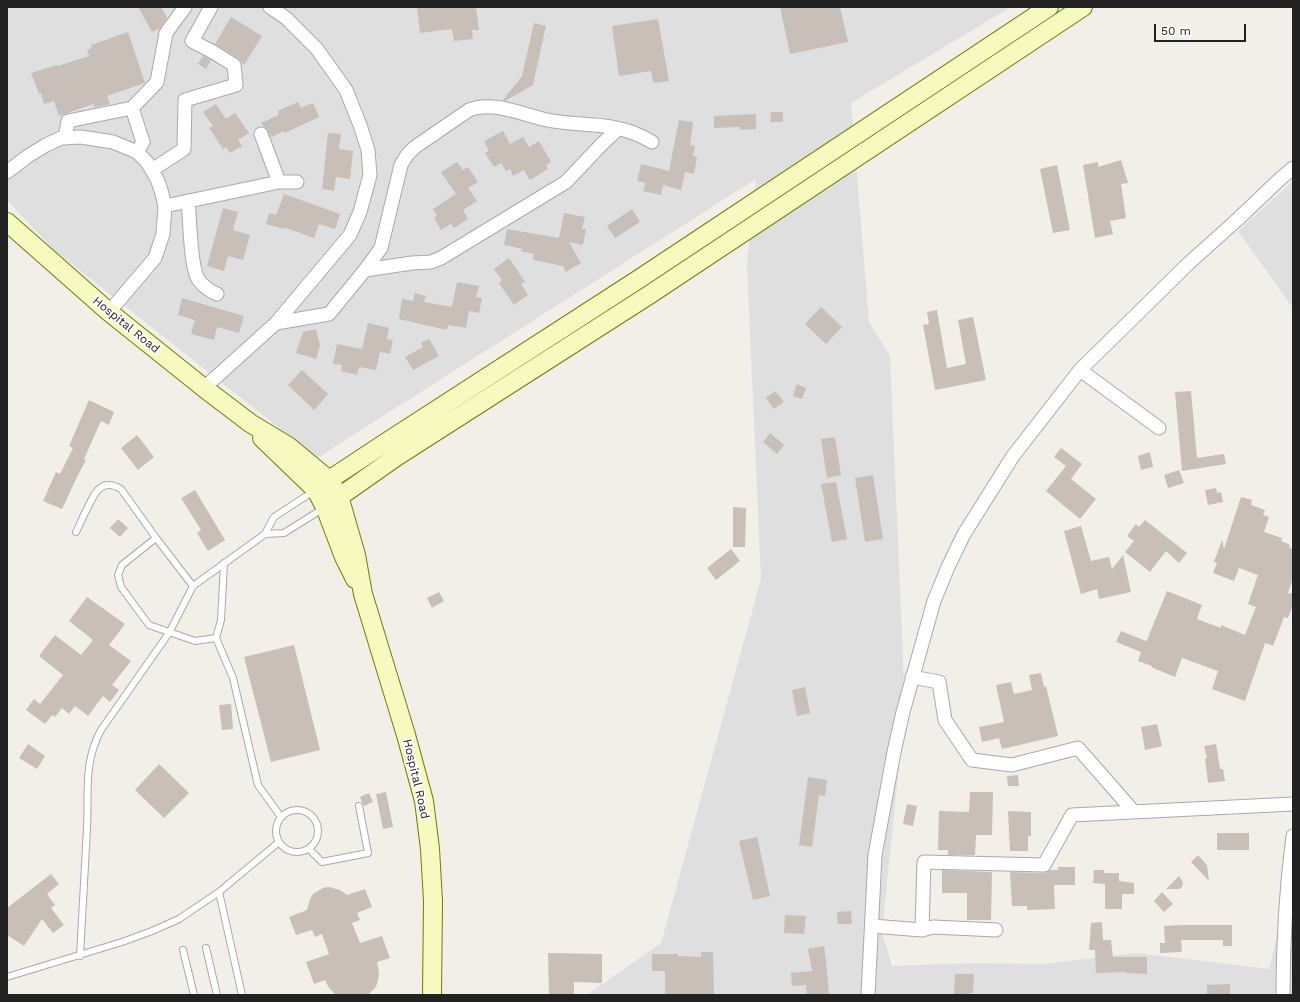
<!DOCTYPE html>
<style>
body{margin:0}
#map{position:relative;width:1300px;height:1002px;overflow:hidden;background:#f2efe9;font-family:"Work Sans",sans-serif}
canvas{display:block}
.frame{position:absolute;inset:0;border:8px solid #222;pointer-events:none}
.scale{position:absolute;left:1154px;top:24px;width:92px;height:18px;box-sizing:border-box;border:2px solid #222;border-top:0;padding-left:5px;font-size:12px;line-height:14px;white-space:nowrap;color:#222;-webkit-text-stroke:3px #fff;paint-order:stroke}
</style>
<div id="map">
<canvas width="1300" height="1002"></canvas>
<div class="frame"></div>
<div class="scale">50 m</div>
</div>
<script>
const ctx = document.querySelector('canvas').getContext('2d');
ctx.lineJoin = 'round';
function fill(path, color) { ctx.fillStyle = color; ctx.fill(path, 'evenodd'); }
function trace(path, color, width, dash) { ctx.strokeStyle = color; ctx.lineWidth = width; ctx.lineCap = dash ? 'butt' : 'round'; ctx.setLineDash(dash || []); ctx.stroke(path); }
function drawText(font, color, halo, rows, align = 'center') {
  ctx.font = font + ' "Work Sans",sans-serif'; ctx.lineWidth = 4; ctx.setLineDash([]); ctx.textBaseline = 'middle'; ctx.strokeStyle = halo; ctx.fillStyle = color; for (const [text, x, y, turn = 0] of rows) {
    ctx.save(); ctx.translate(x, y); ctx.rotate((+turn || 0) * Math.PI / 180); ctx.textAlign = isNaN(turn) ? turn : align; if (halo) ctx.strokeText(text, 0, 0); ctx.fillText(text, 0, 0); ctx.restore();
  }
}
fill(new Path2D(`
 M7 7H1011L851 103 869 322 890 356 905 707 882 932 892 966 975 963 1044 964 1136 953 1269 969 1293 875V995H587L661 943 761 579 747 264 756 179 317 458 54 250 7 200Z
 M1293 181V308L1238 231Z`), '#e0dfdf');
fill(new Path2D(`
 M138 7H161L167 18 160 28 152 32Z
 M417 7H476L479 30H472L473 39 454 41 452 29 420 33Z
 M780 7H840L848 42 790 54Z
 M231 17 262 36 244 65 238 58 215 44Z
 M658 19 669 81 653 83 651 71 619 76 612 26Z
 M534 23 546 26 533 85 505 101 503 100 522 76Z
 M128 32 145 83 107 96 110 104 95 107 93 104 59 116 54 101 44 104 41 93 39 94 31 73 57 65 58 66 89 56 87 50 92 48 91 45Z
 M203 56 211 60 206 69 198 64Z
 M298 102 301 108 313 103 319 117 285 133 284 131 271 137 268 131 261 123 279 115 278 111Z
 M216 104 226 119 235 113 249 133 238 140 242 146 230 153 226 147 223 149 209 128 213 126 203 112Z
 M771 112H783V122H770Z
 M756 114V129L741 130 740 127 714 128V116Z
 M679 120 693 122 690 145 695 146 693 156 697 157 694 174 685 172 681 190 663 185 661 195 643 191 646 183 637 181 641 164 669 171Z
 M503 131 510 144 523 137 529 147 539 141 551 162 546 165 548 169 530 180 524 170 513 176 510 169 506 171 501 163 494 167 485 153 489 151 484 141Z
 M328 133 341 134 339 149 353 151 350 179 336 177 334 191 322 189Z
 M1121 160 1128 183 1121 184 1126 218 1110 221 1113 234 1095 238 1083 165 1098 162V167Z
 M457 162 463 170 468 167 478 182 468 188 477 201 463 210 468 219 454 228 451 224 441 230 434 218 437 216 433 209 456 194 441 172Z
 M1057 165 1070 230 1053 233 1040 169Z
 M284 194 340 214 335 229 319 224 314 238 286 228 285 229 266 224 269 213 276 215Z
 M223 208 238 212 233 230 250 235 243 260 228 256 224 271 207 266Z
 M632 209 640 222 615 238 607 226Z
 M564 213 585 217 582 229H586L583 245 569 242 581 263 566 272 563 266 533 260 534 254 520 251 523 249 504 245 507 229 559 238Z
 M509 258 525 282 521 284 528 295 514 305 499 283 502 280 494 269Z
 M457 282 479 286 476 297 482 298 479 313 469 311 466 328 448 325 447 330 399 319 402 299 413 301 415 293 426 296 424 302 452 307Z
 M182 298 244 316 239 333 217 327 214 340 191 334 195 320 178 315Z
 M821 307 842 327 826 344 805 324Z
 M937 310 947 368 966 364 958 320 973 317 986 380 935 390 923 325 929 324 927 312Z
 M368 323 389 328 387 339 393 340 390 354 380 352 376 370 359 367 357 375 341 371 342 365 333 364 337 344 362 349Z
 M316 329 320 345 316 359 296 353 303 332Z
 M429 339 439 356 413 370 405 357 423 347 421 343Z
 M302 370 328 394 314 410 288 385Z
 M797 384 806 388 802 399 793 396Z
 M775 391 784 402 774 409 766 398Z
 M1191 391 1197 458 1224 454 1226 464 1182 471 1175 392Z
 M89 400 114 412 109 425 101 421 84 459 86 460 77 477 62 509 43 501 56 472 60 474 73 448 69 446Z
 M770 433 784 445 777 454 763 442Z
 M137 435 154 457 138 470 121 448Z
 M835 437 841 475 827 478 821 439Z
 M1061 448 1082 464 1071 479 1096 499 1080 519 1046 491 1066 466 1054 457Z
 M1150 452 1153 467 1141 470 1138 456Z
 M1179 470 1184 483 1168 488 1164 475Z
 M873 475 883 539 865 542 855 478Z
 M836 482 847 539 832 542 821 484Z
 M1216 488 1217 493 1221 492 1223 502 1208 505 1205 490Z
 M195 490 225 540 208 551 197 533 201 530 181 498Z
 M1241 497 1252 500 1251 505 1265 510 1263 515 1269 517 1264 532 1282 538 1281 541 1290 545 1289 548 1293 549V578L1288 593 1293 594V605L1288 618 1284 617 1273 646 1265 643 1245 701 1212 689 1218 671 1182 658 1175 677 1151 667 1152 666 1138 661 1141 652 1116 642 1121 631 1146 641 1147 640 1167 591 1202 605 1197 619 1221 628V625L1245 635 1256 607 1248 604 1258 575 1239 568 1234 581 1213 573 1217 563 1214 562 1222 540 1224 549Z
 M733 507 746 508 745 547H733Z
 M118 519 128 528 120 537 110 528Z
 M1145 520 1187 553 1179 563 1166 551 1150 572 1125 552 1134 541 1127 536 1136 524 1139 527Z
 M1081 526 1091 561 1109 557 1112 569 1123 555 1131 592 1099 599 1097 589 1081 594 1064 531Z
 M731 549 740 561 716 580 707 568Z
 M439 592 444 601 432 608 427 598Z
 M87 597 125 624 109 645 131 661 112 685 119 690 110 702 103 696 88 716 75 706 69 714 62 708 55 717 52 715 45 724 26 710 34 699 40 704 63 675 39 656 55 635 81 655 93 640 69 621Z
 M294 645 320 750 271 762 244 657Z
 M1041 673 1044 687 1046 686 1058 736 1002 749 999 738 982 742 979 727 1004 722 996 685 1011 682 1014 694 1032 690 1029 675Z
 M805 687 810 713 797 716 792 690Z
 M231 704 233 729 222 730 219 705Z
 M1157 724 1162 746 1145 750 1141 727Z
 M28 744 45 756 37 769 19 758Z
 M1216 744 1220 769H1223L1225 781 1208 783 1205 758H1207L1204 746Z
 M159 764 189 793 164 818 135 790Z
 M1018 775 1019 786H1008L1007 776Z
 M808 777 827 780 825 796 819 795 812 847 799 845Z
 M386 792 393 827 383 829 376 794Z
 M970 792H993L992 835H976L975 855H948V850H938L939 811 969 812Z
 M369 793 373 802 364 806 360 797Z
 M907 804 917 806 913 826 903 824Z
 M1008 811 1031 812V836H1028V851H1010Z
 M1217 833H1249V850H1217Z
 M757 837 770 896 753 900 739 841Z
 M1198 855 1207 865 1209 881 1191 862Z
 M1058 867H1075V885H1054L1055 909 1027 910V906H1012L1010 872 1044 873 1050 870H1058Z
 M942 870 992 872 991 920H967V893H942Z
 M1094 870H1104V873H1119V881L1134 883V894H1122V909H1105V884L1093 883Z
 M51 874 59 884 47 894 55 905 51 908 64 925 53 933 42 919 24 946 7 935V908Z
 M1179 876 1183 882 1182 887 1179 889H1166Z
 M329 887 340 890 347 895 365 889 372 907 357 913 360 920 352 923 360 943 382 936 390 958 377 962 379 973 378 980 376 987 368 995H336L329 988 325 980 314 984 306 962 329 954 322 934 315 937 312 930 296 935 289 917 307 910 310 899 313 894 323 888Z
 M1162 892 1173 904 1164 912 1154 901Z
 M851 911 852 924H838L837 912Z
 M785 915 806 916 804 934 784 933Z
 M1102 922 1103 940H1111L1113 957H1147V974L1126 973V972L1096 973 1095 950H1089L1091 923Z
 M1180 925H1232V946H1223V940H1181L1182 952 1160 953V943H1165L1164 926Z
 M824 946 826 960 829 995H807L806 985 792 986 791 973 812 971 808 949Z
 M701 952H713L714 995H665V971H652V954H678V956L701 957Z
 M548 953 602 954V983L574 982V995H549Z
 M955 974H974L973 993H969V995H954Z
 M1230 984V995H1207V985Z`), '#c7bfb8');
const lane = new Path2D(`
 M76 532C80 524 83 516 87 509 94 494 101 477 121 489L156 538 193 586
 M265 534 284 533 324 508
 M156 538 122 565 118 575 121 587 149 625 195 641 216 638
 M224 563 221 620 216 638 233 678 258 785 281 817
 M276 831a21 21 0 1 1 42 0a21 21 0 1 1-42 0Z
 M309 849 322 862 368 853 359 806
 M219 892 242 995
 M206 948 217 995
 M183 950 194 995
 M80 956C82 913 85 871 87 828 89 793 83 763 101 730L169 633 193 586 265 534 274 517 314 491
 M7 977 122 942 152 931 179 919 219 892 279 842`);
const street = new Path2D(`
 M132 108 157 82 166 33 185 7
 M261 134 279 182
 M65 138 68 121 132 108 143 142 137 152
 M152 170 184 149 185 100 236 85 234 65 213 52 192 41 211 7
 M7 172 28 156 46 145 61 138 81 137 113 142 137 152 147 162 157 179 161 190 165 206 163 234 155 258 109 312
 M188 201C190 219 190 265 198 279 203 286 209 291 217 294
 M165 206 279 182H297
 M365 270 412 263 431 262 441 258 566 182 601 145 618 129
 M276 323 329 314 365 270 381 248 401 165 407 155 415 147 469 110C492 100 524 115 547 120 576 126 608 122 636 134 641 136 647 139 652 142
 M1080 370 1159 428
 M204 388 276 323 350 235 360 212 370 175 368 150 360 125 346 90 317 49 286 18 270 7
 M912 677 939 682 945 720 972 760 1012 765 1078 748 1134 812
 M872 926 922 930 924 862 1044 865 1072 815 1293 804
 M922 930 933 927 996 930
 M868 995 875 855 894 752 903 712 934 601 948 567 964 534 1013 456 1080 370 1189 263 1238 219 1280 179 1293 168
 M1283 995C1283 942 1286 889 1293 836`);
const secondary = new Path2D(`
 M7 222 109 312 204 388 250 423 288 446 329 480 339 496 356 555 363 594 406 735 424 801 430 849 433 901 432 995
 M262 438 316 490 325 507 344 557 355 579
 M316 490 329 480 385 443 639 279 1049 7
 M325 507 396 457 649 295 1083 7`);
trace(lane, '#a9a9a9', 8);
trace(street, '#a9a9a9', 15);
trace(secondary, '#707d05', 20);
trace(lane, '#fff', 6);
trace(street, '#fff', 13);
trace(secondary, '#f7fabf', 18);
drawText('12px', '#222', '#fff', [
 ["Hospital Road",126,325,39],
 ["Hospital Road",416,779,77]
]);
</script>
